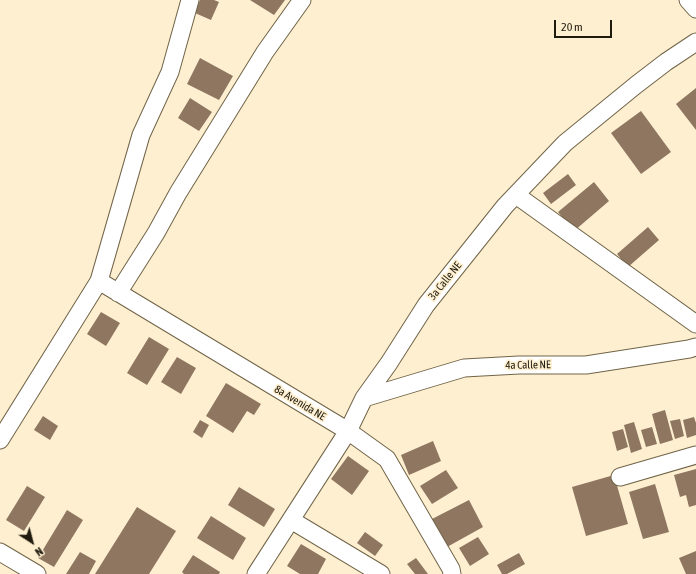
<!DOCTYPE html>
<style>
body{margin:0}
#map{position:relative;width:696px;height:574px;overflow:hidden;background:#feefd0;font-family:"Asap Condensed",sans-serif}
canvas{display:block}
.north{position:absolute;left:12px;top:522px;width:40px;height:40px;-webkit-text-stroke:3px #feefd0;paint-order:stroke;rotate:144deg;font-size:11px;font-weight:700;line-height:16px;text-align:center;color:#1f1a0e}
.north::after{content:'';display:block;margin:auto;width:14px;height:18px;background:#1f1a0e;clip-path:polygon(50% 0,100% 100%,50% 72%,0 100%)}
.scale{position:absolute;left:554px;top:20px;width:58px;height:18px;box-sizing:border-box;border:2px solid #1f1a0e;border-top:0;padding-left:5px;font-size:12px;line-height:14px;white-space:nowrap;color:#1f1a0e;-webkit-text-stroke:3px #feefd0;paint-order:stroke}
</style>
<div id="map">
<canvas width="696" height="574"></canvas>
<div class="north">N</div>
<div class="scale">20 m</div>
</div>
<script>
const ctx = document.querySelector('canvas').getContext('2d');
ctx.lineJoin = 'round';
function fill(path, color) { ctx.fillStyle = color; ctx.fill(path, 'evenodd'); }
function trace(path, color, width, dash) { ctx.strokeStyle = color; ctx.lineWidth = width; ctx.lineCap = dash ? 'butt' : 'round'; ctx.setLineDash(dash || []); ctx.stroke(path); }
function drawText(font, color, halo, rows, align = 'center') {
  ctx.font = font + ' "Asap Condensed",sans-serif'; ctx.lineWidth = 3.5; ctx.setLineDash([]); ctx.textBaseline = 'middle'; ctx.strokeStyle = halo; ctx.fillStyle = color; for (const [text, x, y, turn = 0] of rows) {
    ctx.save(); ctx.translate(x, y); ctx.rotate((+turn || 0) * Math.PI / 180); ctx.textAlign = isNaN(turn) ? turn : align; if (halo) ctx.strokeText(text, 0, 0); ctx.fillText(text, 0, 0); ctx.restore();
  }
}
fill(new Path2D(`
 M200 0H214L219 2 211 20 195 13Z
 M250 0H285L274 15Z
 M200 58 233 76 219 100 187 84Z
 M696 88V130L676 104Z
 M190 98 212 112 199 131 178 118Z
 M641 111 671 152 641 174 611 133Z
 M568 174 576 185 551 204 543 193Z
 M594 182 609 201 574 231 558 212Z
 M648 227 659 240 628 267 617 254Z
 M101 312 120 323 106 346 87 334Z
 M149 337 169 349 147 385 127 373Z
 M177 357 196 368 181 394 161 382Z
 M226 383 261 404 254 415 247 411 233 433 206 416Z
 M665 410 673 440 660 444 652 414Z
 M43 416 58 426 50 440 34 430Z
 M694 417 696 423V435L687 438 683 420Z
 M680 419 684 436 675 439 670 421Z
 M200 420 209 425 202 438 193 432Z
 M634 422 642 449 631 453 624 425Z
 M652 427 657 444 646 447 641 430Z
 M623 429 628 447 617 451 612 432Z
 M433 441 441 461 409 475 401 455Z
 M348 456 369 471 352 495 331 479Z
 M696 469V505L689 507 686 495 680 497 674 475Z
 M446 470 458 488 432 504 420 486Z
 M614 475 628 524 586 536 572 487Z
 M655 484 669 532 643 539 629 492Z
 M27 486 45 497 24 531 6 520Z
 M239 487 275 509 264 527 228 505Z
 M469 500 483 527 447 547 432 519Z
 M137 507 176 531 149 574H95Z
 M67 510 83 520 54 567 38 558Z
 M211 516 246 538 233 560 197 538Z
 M365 532 383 545 375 556 357 543Z
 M478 537 489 554 470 566 459 548Z
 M301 544 326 559 318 574H300L287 566Z
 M696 551V574H686L679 558Z
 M80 552 96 561 89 574H66Z
 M519 553 525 564 507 574H502L497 565Z
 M193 555 220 572 219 574H184L182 572Z
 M416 558 428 574H415L407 564Z`), '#8e7660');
const minor = new Path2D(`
 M688 0 696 9
 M516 195 696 324
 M99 281 348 431 387 459 451 569 452 574
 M118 293 156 233 178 193 265 52 302 0
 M364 398 464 368 519 365H586L689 349 696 347
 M0 440 99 281 141 135 170 72 190 0
 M620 477 696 455
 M291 520 381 574
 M0 552 37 574
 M256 574 348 431 364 398 389 363 426 305 505 206 565 143 636 85 666 62 696 42`);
trace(minor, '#706448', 19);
trace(minor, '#fff', 17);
drawText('11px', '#1f1a0e', '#feefd0', [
 ["3a Calle NE",445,281,-51],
 ["4a Calle NE",528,365,-1],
 ["8a Avenida NE",300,403,31]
]);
</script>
